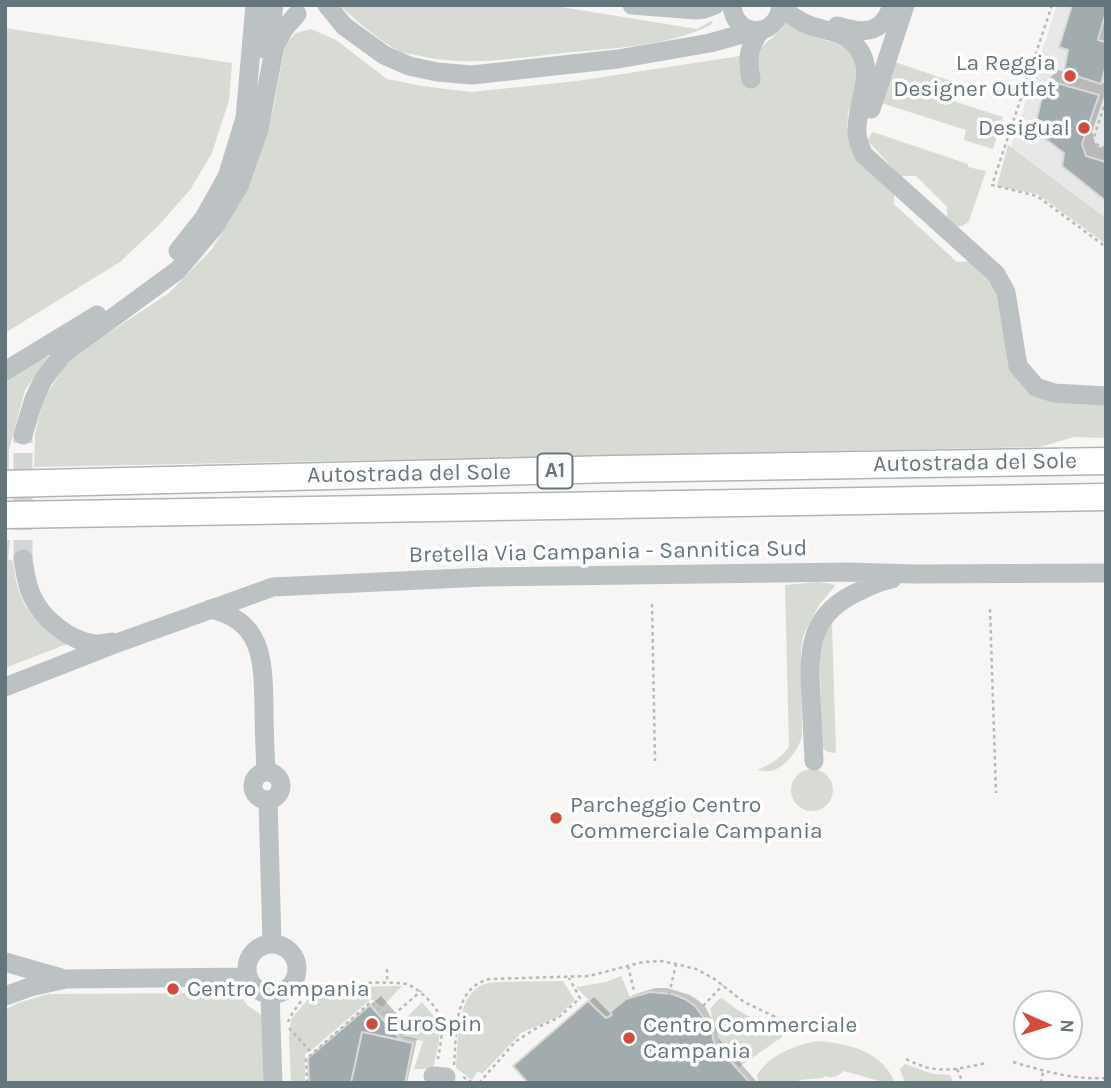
<!DOCTYPE html>
<style>
body{margin:0}
#map{position:relative;width:1111px;height:1088px;overflow:hidden;background:#f7f6f4;font-family:Karla,sans-serif}
canvas{display:block}
.frame{position:absolute;inset:0;border:7px solid #65757c;pointer-events:none}
.north{position:absolute;left:1013px;top:990px;width:70px;height:70px;box-sizing:border-box;background:#fff;border:2px solid #c1c8cb;border-radius:50%;rotate:93deg;font-size:19px;font-weight:700;line-height:28px;text-align:center;color:#65757c}
.north::after{content:'';display:block;margin:auto;width:24px;height:32px;background:#d24c39;clip-path:polygon(50% 0,100% 100%,50% 72%,0 100%)}
</style>
<div id="map">
<canvas width="1111" height="1088"></canvas>
<div class="frame"></div>
<div class="north">N</div>
</div>
<script>
const ctx = document.querySelector('canvas').getContext('2d');
ctx.lineJoin = 'round';
function fill(path, color) { ctx.fillStyle = color; ctx.fill(path, 'evenodd'); }
function trace(path, color, width, dash) { ctx.strokeStyle = color; ctx.lineWidth = width; ctx.lineCap = dash ? 'butt' : 'round'; ctx.setLineDash(dash || []); ctx.stroke(path); }
function drawText(font, color, halo, rows, align = 'center') {
  ctx.font = font + ' Karla,sans-serif'; ctx.lineWidth = 7; ctx.setLineDash([]); ctx.textBaseline = 'middle'; ctx.strokeStyle = halo; ctx.fillStyle = color; for (const [text, x, y, turn = 0] of rows) {
    ctx.save(); ctx.translate(x, y); ctx.rotate((+turn || 0) * Math.PI / 180); ctx.textAlign = isNaN(turn) ? turn : align; if (halo) ctx.strokeText(text, 0, 0); ctx.fillText(text, 0, 0); ctx.restore();
  }
}
fill(new Path2D(`
 M1057 5H1106V218L1011 147Z`), '#e7e8e7');
fill(new Path2D(`
 M339 5H549L697 29 713 20 711 25C666 47 612 48 564 53 515 58 468 67 420 56 413 54 405 54 399 51 378 40 357 21 339 5Z
 M786 22C805 39 833 38 854 53L859 82 848 113 847 128 851 141 894 191V204L957 262 970 261 995 283 1012 368 1025 389 1043 399 1106 403V438L1074 437 1040 447 34 467 35 434 43 400 66 364 113 330 169 293 212 249 244 196 273 110 285 44 296 33 311 29 336 40 387 79 422 86 471 92 577 81 740 56 758 52C766 40 779 35 786 22Z
 M5 28 232 63 229 100 212 153 190 190 159 225 120 262 5 333Z
 M892 61 951 81 948 94 956 102 1003 117 993 149 964 140 966 130 878 102Z
 M873 132 968 164V167L986 171 969 221C961 229 955 228 947 220V207L916 176H900L868 141 870 135Z
 M1008 145 1106 218V244L1037 194 997 186Z
 M43 356 48 357 25 390 9 450V469H5V379Z
 M5 540H10L8 559 13 561C18 605 30 620 67 644L5 668Z
 M818 582 833 584 835 586 819 605 803 636 801 652 802 735C800 747 787 766 774 770 769 772 763 771 757 770 770 765 781 758 789 747L785 585Z
 M832 623 836 753C829 753 822 750 821 744L820 652 826 632Z
 M791 790a21 21 0 1 1 42 0a21 21 0 1 1-42 0Z
 M621 976 630 997C620 1002 616 1013 606 1018L576 987 606 982Z
 M563 981 575 1000 557 1017 521 1033 482 1074 478 1071 472 1080 456 1068C459 1039 455 985 494 982Z
 M395 986H402L382 1007 371 999 314 1048 305 1054V1083H291L289 1038 291 1019 314 992 327 988Z
 M229 993 241 996 247 1005 263 1016 265 1083H5V1010L18 1003 48 994Z
 M722 998C741 1014 760 1024 784 1030L782 1037 739 1067 720 1047 710 1009 719 999Z
 M422 1002 440 1024 439 1041 433 1069H414L423 1041 405 1038 398 1026Z
 M817 1041C847 1043 883 1051 895 1083H887L844 1071C838 1076 833 1079 825 1076L823 1078 799 1080V1083H758L757 1075C771 1054 793 1046 817 1041Z
 M905 1064 933 1074 950 1075 954 1083H905L900 1069Z`), '#d7dbd4');
fill(new Path2D(`
 M1106 5V76L1100 82 1106 84V91L1092 132 1096 146 1106 149V199L1048 130V80L1058 70 1065 72Z
 M655 988H667L690 995 699 1001 706 1008 716 1027 718 1038 758 1083H530L520 1062 594 997 611 1014 633 995Z
 M381 996 410 1029 403 1036 417 1039 407 1083H311L321 1048Z
 M1010 1081 1024 1082 1025 1083H996Z`), '#0003');
const building = new Path2D(`
 M1072 5H1106V12L1098 40 1106 42V65L1101 84 1064 72 1068 50 1059 47Z
 M1046 80 1099 95 1082 144 1086 156 1106 162V201L1062 166 1064 153 1043 137 1046 131 1035 126Z
 M650 992 672 994 685 999 695 1006 706 1021 712 1033 714 1043 750 1083H528L513 1066 588 1001 606 1018 612 1015 610 1012 626 999Z
 M370 1005 401 1040 362 1032 351 1083H309L308 1058Z
 M362 1032 413 1043 405 1083H351Z`);
fill(building, '#a2abae');
trace(building, '#d8d8d6', 2);
trace(new Path2D(`
 M23 559V435`), '#d2d6d6', 19, [19, 10]);
const highway = new Path2D(`
 M5 484 614 469 1106 461
 M5 515 1106 497`);
trace(highway, '#b0b4b7', 29);
trace(new Path2D(`
 M1052 5 992 185 1037 196 1106 247
 M1105 15 1106 16
 M1106 100 1092 143 1106 148
 M652 604 655 761
 M990 609 996 793
 M628 966 634 991
 M387 969V983
 M669 994 676 964
 M703 1006 723 985
 M288 1022C292 1012 305 994 314 988 322 983 394 981 406 984 418 987 439 1008 442 1021 444 1028 439 1051 438 1059
 M289 1028 311 1052
 M906 1059C937 1075 954 1070 986 1063
 M1013 1062C1044 1071 1073 1080 1106 1078
 M454 1065C457 1035 452 987 490 979L589 976 643 962 661 961 676 964 696 969 713 978 744 1002 790 1024
 M957 1069 963 1083
 M463 1077 473 1083
 M307 1083 306 1059 371 1002 390 1018 421 991
 M479 1083 515 1042 538 1027 558 1018 580 998 569 978
 M1041 1083 1043 1072`), '#b6babc', 2.5, [3.5, 3.5]);
trace(new Path2D(`
 M327 5 344 26 384 55 409 66 437 72 472 75 618 59 710 43 753 31
 M632 5 696 10 704 9 715 5
 M732 5C734 39 778 39 781 5
 M781 8C788 13 796 19 804 23 818 30 837 30 850 40 882 66 855 101 857 133 857 139 861 147 863 154L996 274 1006 292 1018 366 1036 387 1054 393 1106 396
 M837 26C851 30 869 35 881 24 886 20 890 11 893 5
 M264 49 271 27 274 5
 M751 79C747 57 748 48 761 30
 M871 109 905 5
 M178 251 204 218 227 177 245 118 255 5
 M5 371 97 315
 M23 435 34 399 43 380 62 355 178 270 215 226 239 186 259 129 275 45 284 29 297 14
 M23 559C25 571 26 584 32 596 42 619 70 641 95 644 101 644 107 643 112 642
 M210 609C263 620 263 661 264 706 264 728 265 750 266 771
 M5 687 120 642 273 587 484 577 849 572 914 574 1106 573
 M814 761C813 740 812 718 811 697 808 647 810 612 862 590 872 585 881 581 892 579
 M253 786a14 14 0 1 1 28 0a14 14 0 1 1-28 0Z
 M268 800 272 944
 M247 969a25 25 0 1 1 50 0a25 25 0 1 1-50 0Z
 M5 962 61 978
 M270 994 273 1083
 M5 996 30 987 66 979 248 977
 M433 1076 446 1077`), '#bcc1c3', 19);
trace(highway, '#fff', 26);
for (const [x, y, r, color] of [
 [1070,76,7,"#d24c39"],
 [1084,128,7,"#d24c39"],
 [556,818,7,"#d24c39"],
 [173,989,7,"#d24c39"],
 [372,1024,7,"#d24c39"],
 [629,1038,7,"#d24c39"]
]) { const dot = new Path2D(); dot.arc(x, y, r, 0, 2 * Math.PI); ctx.fillStyle = color; ctx.fill(dot); trace(dot, '#fff', 2.5); }
for (const [x, y, w] of [
 [555,471,35]
]) { const box = new Path2D(); box.roundRect(x - w / 2, y - 17.5, w, 35, 5); ctx.fillStyle = '#fff'; ctx.fill(box); trace(box, '#65757c', 2); }
drawText('bold 21px', '#65757c', null, [
 ["A1",555,471]
]);
drawText('23px', '#65757c', '#fff', [
 ["La Reggia",1056,63,"right"],
 ["Designer Outlet",1056,89,"right"],
 ["Desigual",1070,128,"right"],
 ["Parcheggio Centro",570,805],
 ["Commerciale Campania",570,831],
 ["Centro Campania",187,989],
 ["EuroSpin",386,1024],
 ["Centro Commerciale",643,1025],
 ["Campania",643,1051]
], 'left');
drawText('23px', '#65757c', '#fff', [
 ["Autostrada del Sole",975,463,-1],
 ["Autostrada del Sole",409,474,-1],
 ["Bretella Via Campania - Sannitica Sud",608,552,-1]
]);
</script>
